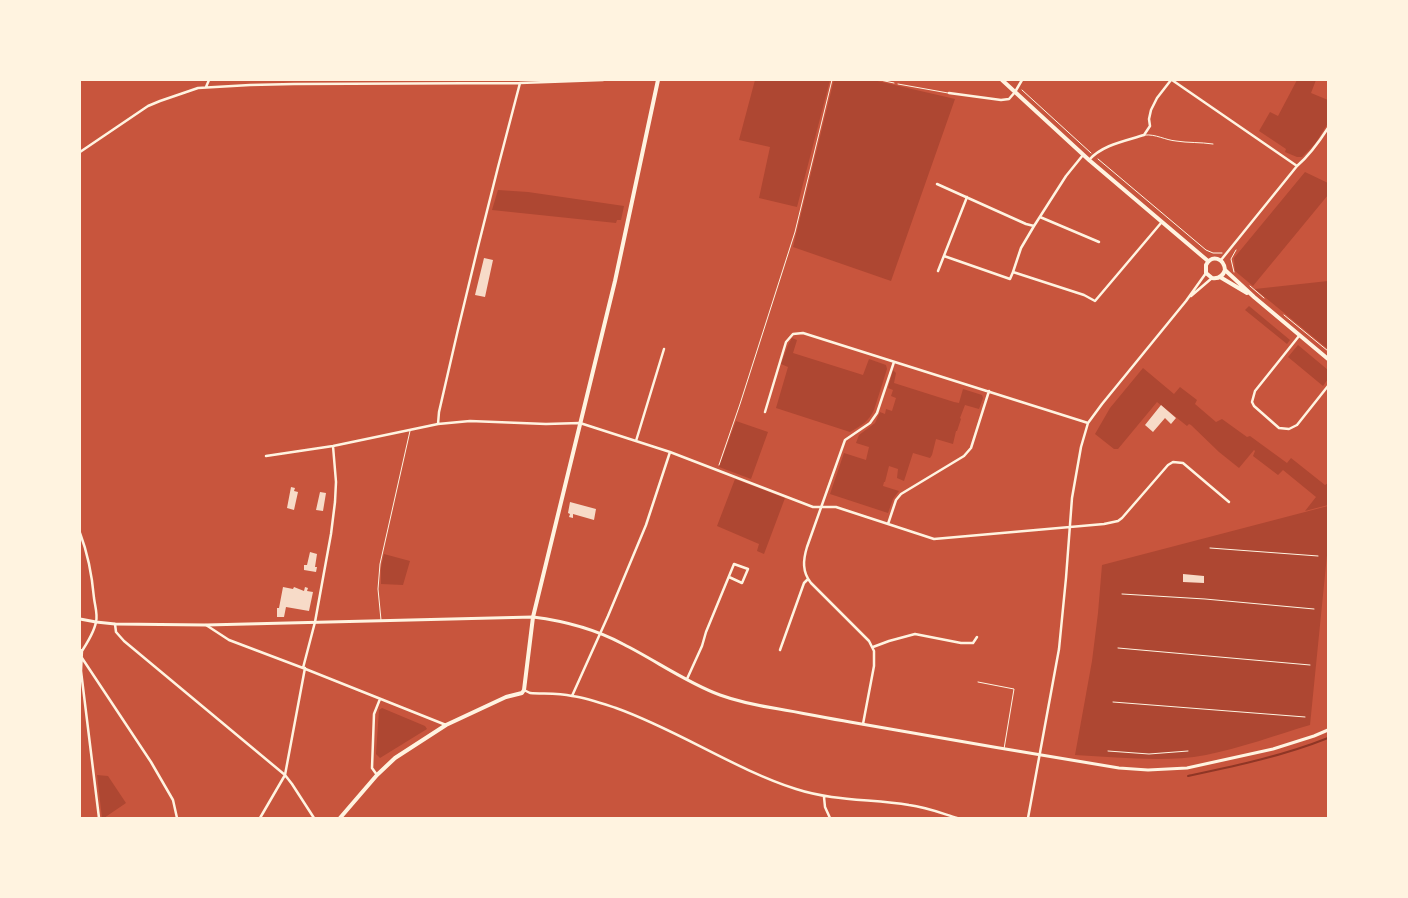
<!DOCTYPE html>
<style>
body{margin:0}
#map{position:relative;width:1408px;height:898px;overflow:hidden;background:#c8553d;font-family:Arial,sans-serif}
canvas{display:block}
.frame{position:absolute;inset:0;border:81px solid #fff3e0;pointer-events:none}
</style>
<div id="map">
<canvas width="1408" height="898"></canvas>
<div class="frame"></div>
</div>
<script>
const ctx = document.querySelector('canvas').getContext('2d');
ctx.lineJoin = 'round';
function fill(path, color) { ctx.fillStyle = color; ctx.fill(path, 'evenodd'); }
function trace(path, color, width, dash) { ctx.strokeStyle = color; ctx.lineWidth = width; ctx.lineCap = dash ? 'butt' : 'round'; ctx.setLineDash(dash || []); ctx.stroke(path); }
fill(new Path2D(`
 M755 80H830L797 207 759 198 770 147 739 140Z
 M834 80H873L955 99 891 281 793 247Z
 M1297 80H1316L1311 93 1328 100V123L1315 144 1302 157H1297L1285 152 1286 149 1259 131 1270 112 1278 116Z
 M1305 172 1328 183V195L1253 286 1235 271 1234 258Z
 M498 190 528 192 624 206 621 220H617L616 223 492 210Z
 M1328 281V349L1255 289Z
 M1249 306 1290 340 1287 344 1245 310Z
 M792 338 797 340 793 353 863 375 869 359 886 365 887 369 874 410C869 421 861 426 850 432L776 408 788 367 781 364 788 345Z
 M1298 345 1328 370V379L1323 386 1288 357Z
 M1143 368 1174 394 1180 387 1197 400 1195 404 1216 422 1222 419 1247 437 1250 436 1287 463 1291 458 1325 485 1328 483V505L1305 511 1316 497 1283 470 1278 475 1253 456 1255 451 1254 450 1239 468 1219 452 1191 425 1189 424 1187 426 1157 402 1118 449H1114L1095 434 1110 408Z
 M893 370 896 373 894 383 954 402 959 403 963 389 982 395 983 398 979 409 965 405 960 418 961 419 957 431H956L953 444 936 439 932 455 930 458 913 453 904 481 897 478 898 469 889 466 885 482H884L883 486 899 491 893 499 888 513 830 494 844 453 866 460 869 447 856 443 859 435 875 423 880 412 885 414 886 409 892 411 896 398 891 396 893 390 888 388Z
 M736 421 768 432 751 479 719 467Z
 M735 479 785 498 764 554 757 551 759 544 717 526Z
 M1328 506V545L1310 725C1276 735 1241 748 1206 755 1163 763 1119 757 1075 755L1092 661 1098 613 1102 565Z
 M384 554 410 561 403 585 381 584V568Z
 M382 708 425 726 427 729 380 758 376 754 379 710Z
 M97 775 108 776 126 803 104 818H102Z`), '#ae4732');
trace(new Path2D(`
 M1188 776C1235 766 1283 756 1328 738`), '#8f3625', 2);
fill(new Path2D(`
 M484 258 493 260 485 297 475 295Z
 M1161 405 1176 418 1171 424 1165 418 1153 432 1145 425Z
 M291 487 295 488 294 491 298 492 294 510 287 508Z
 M320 492 326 493 323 511 316 510Z
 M570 502 596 509 594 520 573 514V518L569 517 570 514 568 513Z
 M310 552 317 554 315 567H317L316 572 304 570V565H307Z
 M1183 574 1204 576V583L1183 582Z
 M283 587 293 589 294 587 304 591 305 587 308 588 307 591 313 592 309 611 286 607 284 617H277V608H279Z`), '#f7dbc8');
trace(new Path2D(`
 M880 80 894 83
 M1022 90 1091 153
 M1098 159 1206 250 1213 253H1222
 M1234 272 1231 259 1236 250
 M1250 286 1264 298
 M1284 315 1328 351
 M719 465 740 404 795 232 832 80
 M1210 548 1318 556
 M1122 594 1205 599 1314 609
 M1118 648 1310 665
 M1113 702 1305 717
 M1108 751 1149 754 1188 751`), '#fff3e0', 1);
trace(new Path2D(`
 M898 84 948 93
 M1145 135C1156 134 1165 140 1176 141 1188 143 1200 142 1213 144
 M381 620 378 589 380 564 410 431
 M978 682 1014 689 1004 749`), '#fff3e0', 1);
trace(new Path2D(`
 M1172 80 1297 166
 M206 87 209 80
 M949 93 1001 100 1009 99 1015 92 1022 80
 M80 152 148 106 160 101 198 88 250 85 294 84 520 83 603 80
 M1083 155 1066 176 1034 226 1021 248 1013 272 1084 295 1095 301 1161 223
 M1089 160C1102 145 1125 141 1144 135L1150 126 1149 119 1151 110 1157 98 1171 80
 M937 184 1026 224 1034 226
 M1040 217 1099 242
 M944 256 1010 279 1013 272
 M1221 260 1297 166C1310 155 1319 142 1328 128
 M938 271 967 197
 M1191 296 1212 278
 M1299 336 1255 391 1252 402 1254 406 1279 428 1289 429 1297 425 1328 386
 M765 412 786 342 793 334 803 333 1088 423
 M438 424 439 412C464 301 491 192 520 83
 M636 441 664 349
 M266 456 333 446 438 424 470 421 546 424 580 423 670 452 813 507H836L934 539 1104 524 1118 521 1122 518 1168 465 1173 462 1183 463 1229 502
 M888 524 896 500 901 494 964 456 971 448 989 391
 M80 533C88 554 92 575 94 598 95 606 98 615 96 622 94 633 86 645 80 654
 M115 624 116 632 124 641 285 775 292 784 314 818
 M206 625 229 640 303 668 446 725
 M873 647 889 641 915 634 961 643H973L977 637
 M82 650 81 671 99 818
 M780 650 804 583 808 579
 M82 658 151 762 173 800 177 818
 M303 668 315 622 331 534 335 502 336 482 333 446
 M687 679 702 646 706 632 734 564 748 569 742 583 729 577
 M524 690 530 693C544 694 558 693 572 696 587 698 601 703 616 708 678 730 734 769 796 789 833 801 871 799 909 805 926 807 941 813 957 818
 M572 696 608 616 646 525 670 452
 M863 724 874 666V651L869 641 811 583C802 572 803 560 807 547L845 440 870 423 877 413 894 362
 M377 775 372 768 374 714 380 699
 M824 797 825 807 830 818
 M260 818 285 775 305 668
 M1028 818 1059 649 1066 578 1072 498 1081 447 1088 423 1102 404 1186 301 1206 273`), '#fff3e0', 2.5);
trace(new Path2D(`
 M80 619 96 622 115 624 206 625 533 617C565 621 595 629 623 644 655 660 687 683 720 695 739 702 760 706 779 709 803 713 826 718 850 722 940 738 1029 753 1119 768L1148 770 1187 768 1273 749 1314 736 1328 730`), '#fff3e0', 3);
trace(new Path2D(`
 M1002 80 1089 160 1208 261
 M1225 270C1223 276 1219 279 1212 278L1206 273V265C1212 254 1224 258 1225 270L1254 297 1328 359
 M1220 277 1247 293
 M340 818 377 775 395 758 446 725 506 697 522 693 524 690 533 617 615 281 658 80`), '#fff3e0', 4);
</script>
